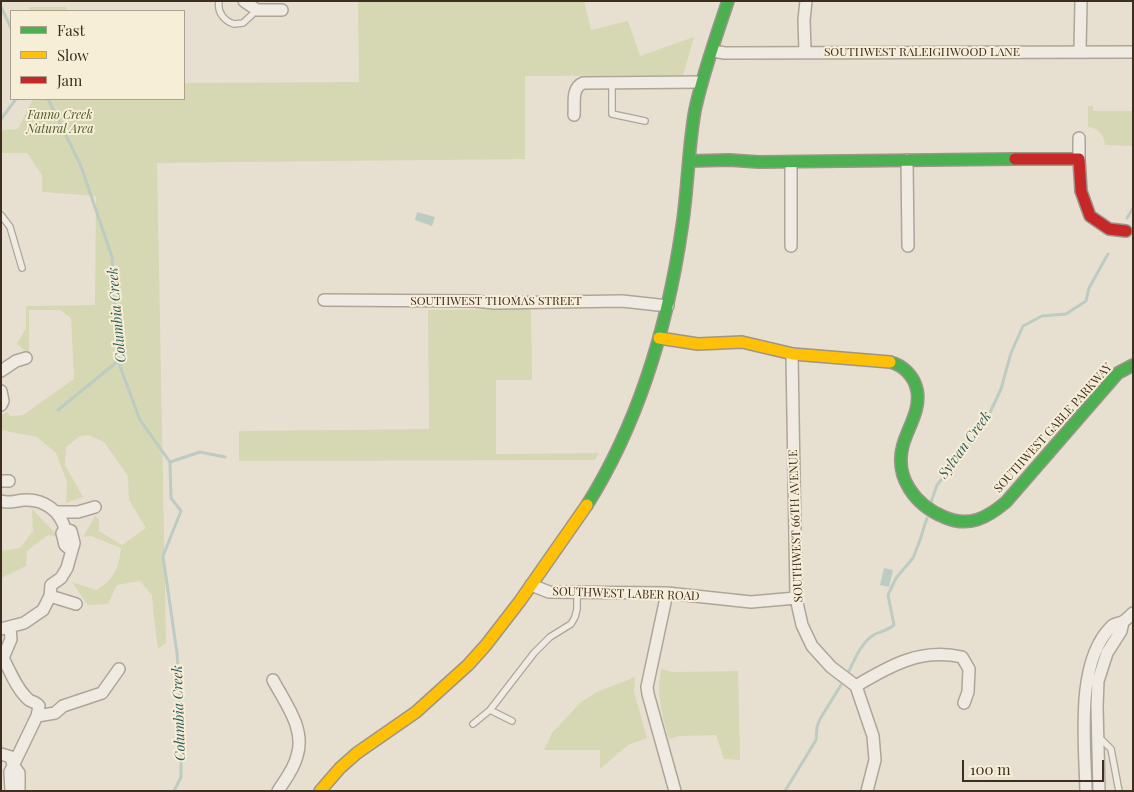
<!DOCTYPE html>
<style>
body{margin:0}
#map{position:relative;width:1134px;height:792px;overflow:hidden;background:#e7e0d1;font-family:"Playfair Display",serif}
canvas{display:block}
.frame{position:absolute;inset:0;border:2px solid #3d2e20;pointer-events:none}
.legend{position:absolute;left:10px;top:10px;width:175px;height:90px;box-sizing:border-box;background:#f7eed8;border:1px solid #ada18e;margin:0;padding:6px 9px;list-style:none;font-size:15px;color:#3d2e20}
.legend li{display:flex;align-items:center;gap:10px;height:25px}
.legend b{width:25px;border:1px solid #ada18e}
.scale{position:absolute;left:962px;top:760px;width:142px;height:22px;box-sizing:border-box;border:2px solid #3d2e20;border-top:0;padding-left:6px;font-size:15px;line-height:18px;white-space:nowrap;color:#3d2e20;-webkit-text-stroke:4px #f7eed8;paint-order:stroke}
</style>
<div id="map">
<canvas width="1134" height="792"></canvas>
<div class="frame"></div>
<ul class="legend">
<li><b style="height:6px;background:#4caf50"></b>Fast</li>
<li><b style="height:6px;background:#ffc107"></b>Slow</li>
<li><b style="height:6px;background:#c62828"></b>Jam</li>
</ul>
<div class="scale">100 m</div>
</div>
<script>
const ctx = document.querySelector('canvas').getContext('2d');
ctx.lineJoin = 'round';
function fill(path, color) { ctx.fillStyle = color; ctx.fill(path, 'evenodd'); }
function trace(path, color, width, dash) { ctx.strokeStyle = color; ctx.lineWidth = width; ctx.lineCap = dash ? 'butt' : 'round'; ctx.setLineDash(dash || []); ctx.stroke(path); }
function drawText(font, color, halo, rows, align = 'center') {
  ctx.font = font + ' "Playfair Display",serif'; ctx.lineWidth = 4; ctx.setLineDash([]); ctx.textBaseline = 'middle'; ctx.strokeStyle = halo; ctx.fillStyle = color; for (const [text, x, y, turn = 0] of rows) {
    ctx.save(); ctx.translate(x, y); ctx.rotate((+turn || 0) * Math.PI / 180); ctx.textAlign = isNaN(turn) ? turn : align; if (halo) ctx.strokeText(text, 0, 0); ctx.fillText(text, 0, 0); ctx.restore();
  }
}
fill(new Path2D(`
 M358 1H584L591 30 628 21 640 56 694 37 683 75 525 76V159L157 163 166 643 158 649 154 618 152 595 140 581 117 585 108 604 88 605 72 582 96 590C114 580 119 568 121 548L91 536 83 537 95 516 99 519V531L122 545 146 528 129 500 128 476 104 442 88 435 80 436 66 447 65 465 83 497 66 503 67 482 56 453 37 437 1 430V416L7 412 10 416 23 415 74 379 71 318 60 310H29V354L17 344 26 328V306L95 305 96 196 42 192V175L27 153H1V130L18 129 33 99H184V83L359 82Z
 M29 7H66L67 11H30Z
 M1088 106H1093V111H1133V146L1105 145C1104 135 1099 128 1088 127Z
 M531 309 532 380H496V454L599 453 595 460 239 461V431L429 429 428 310Z
 M32 509 59 537 48 535 27 551 26 566 1 578V551L20 548 33 531Z
 M661 669 672 672 738 671 740 760 724 759 716 735 679 736 669 739C662 716 656 693 661 669Z
 M635 677 634 692 647 738 628 745 600 769V750H544L552 733 581 702 597 692Z`), '#d6d7b3');
fill(new Path2D(`
 M417 212 435 217 432 226 415 220Z
 M884 568 893 570 889 587 880 585Z`), '#bcccc2');
trace(new Path2D(`
 M1 7 11 28
 M48 99 81 166 112 257 118 361 140 420 170 462 171 498 181 511 163 556 177 653 181 716V777L174 791
 M1 119 16 99
 M1127 218 1133 208
 M58 410 118 361
 M170 462 200 452 225 457
 M931 502 937 485 985 423 1001 389 1011 353 1023 326 1042 316 1066 314 1086 301 1089 288 1108 254
 M849 671C855 659 860 645 872 636 878 632 887 631 894 625L888 595 896 578 913 558 920 540 927 518
 M785 791 816 740 817 727 820 719 841 685`), '#bcccc2', 3);
const lane = new Path2D(`
 M219 1C217 12 224 21 234 24L243 23 257 10
 M612 82V114L645 121
 M1 215 10 227 22 268
 M490 710 512 721
 M473 724 490 710 534 653 550 637 571 624 575 617 577 609V593
 M1099 737 1111 749 1119 791`);
const street = new Path2D(`
 M244 1 257 10H282
 M712 51 725 53 1133 52
 M805 51 804 20 806 1
 M1080 51 1081 1
 M574 115C575 104 571 88 583 83L702 82
 M1079 138V159
 M907 160 908 246
 M791 246V162
 M324 300 474 301 494 303 622 301 668 306
 M792 354 796 598 802 625 812 646 831 667 856 686 873 736 875 760 867 791
 M1 371 16 361 26 358
 M1 391 3 401 1 405
 M1 481H9
 M1 501C10 504 17 500 25 500 44 499 60 511 65 529L62 533 65 545 71 550
 M58 512H78L95 507
 M531 585 549 592 667 593 751 602 796 598
 M667 593 647 687 648 694 675 791
 M50 596 76 604
 M1 629 24 623 43 610 50 596 51 585 61 578 67 568 74 543 71 531 65 529
 M3 658C10 671 17 690 29 700 32 702 36 702 39 706L37 716 10 772 11 791
 M3 658 11 639 10 628
 M273 680C285 703 306 729 297 756 294 769 285 780 278 791
 M856 686C891 665 921 648 962 657L969 669 968 692 964 703
 M37 716 55 713 63 706 102 693 119 669
 M1 754 11 757 13 765 19 773V791
 M1086 791C1085 744 1075 663 1111 627 1114 623 1120 624 1124 621 1127 619 1130 616 1133 613
 M1099 791 1097 706 1098 681 1107 653 1121 631 1123 622`);
const fast = new Path2D(`
 M690 161 729 160 759 162 1015 159
 M890 362C903 365 914 376 917 390 921 410 908 427 903 445 894 477 915 505 944 517 969 528 987 518 1006 502L1118 373 1133 365
 M587 505C639 422 668 324 682 227 688 188 688 149 695 110 703 73 716 37 728 1`);
const slow = new Path2D(`
 M659 338 698 344 742 342 793 354 890 362
 M320 791 340 768 357 753 416 712 468 665 486 645 520 601 587 505`);
const jam = new Path2D(`
 M1015 159H1079L1081 191 1090 216 1109 229 1126 231`);
trace(lane, '#ada599', 8);
trace(street, '#ada599', 14);
trace(fast, '#9c958a', 14);
trace(slow, '#9c958a', 14);
trace(jam, '#9c958a', 14);
trace(lane, '#efebe3', 5.5);
trace(street, '#efebe3', 11);
trace(fast, '#4caf50', 11);
trace(slow, '#ffc107', 11);
trace(jam, '#c62828', 11);
drawText('12px', '#3d2e20', '#f7eed8', [
 ["SOUTHWEST RALEIGHWOOD LANE",922,52],
 ["SOUTHWEST THOMAS STREET",496,301],
 ["SOUTHWEST GABLE PARKWAY",1053,428,-48],
 ["SOUTHWEST 66TH AVENUE",796,526,-92],
 ["SOUTHWEST LABER ROAD",626,594,2]
]);
drawText('italic 12px', '#4d5a26', '#f7eed8', [
 ["Fanno Creek",60,115],
 ["Natural Area",60,129]
]);
drawText('italic 14px', '#2f5d5a', '#f7eed8', [
 ["Columbia Creek",117,315,-95],
 ["Sylvan Creek",965,445,-54],
 ["Columbia Creek",179,713,-92]
]);
</script>
